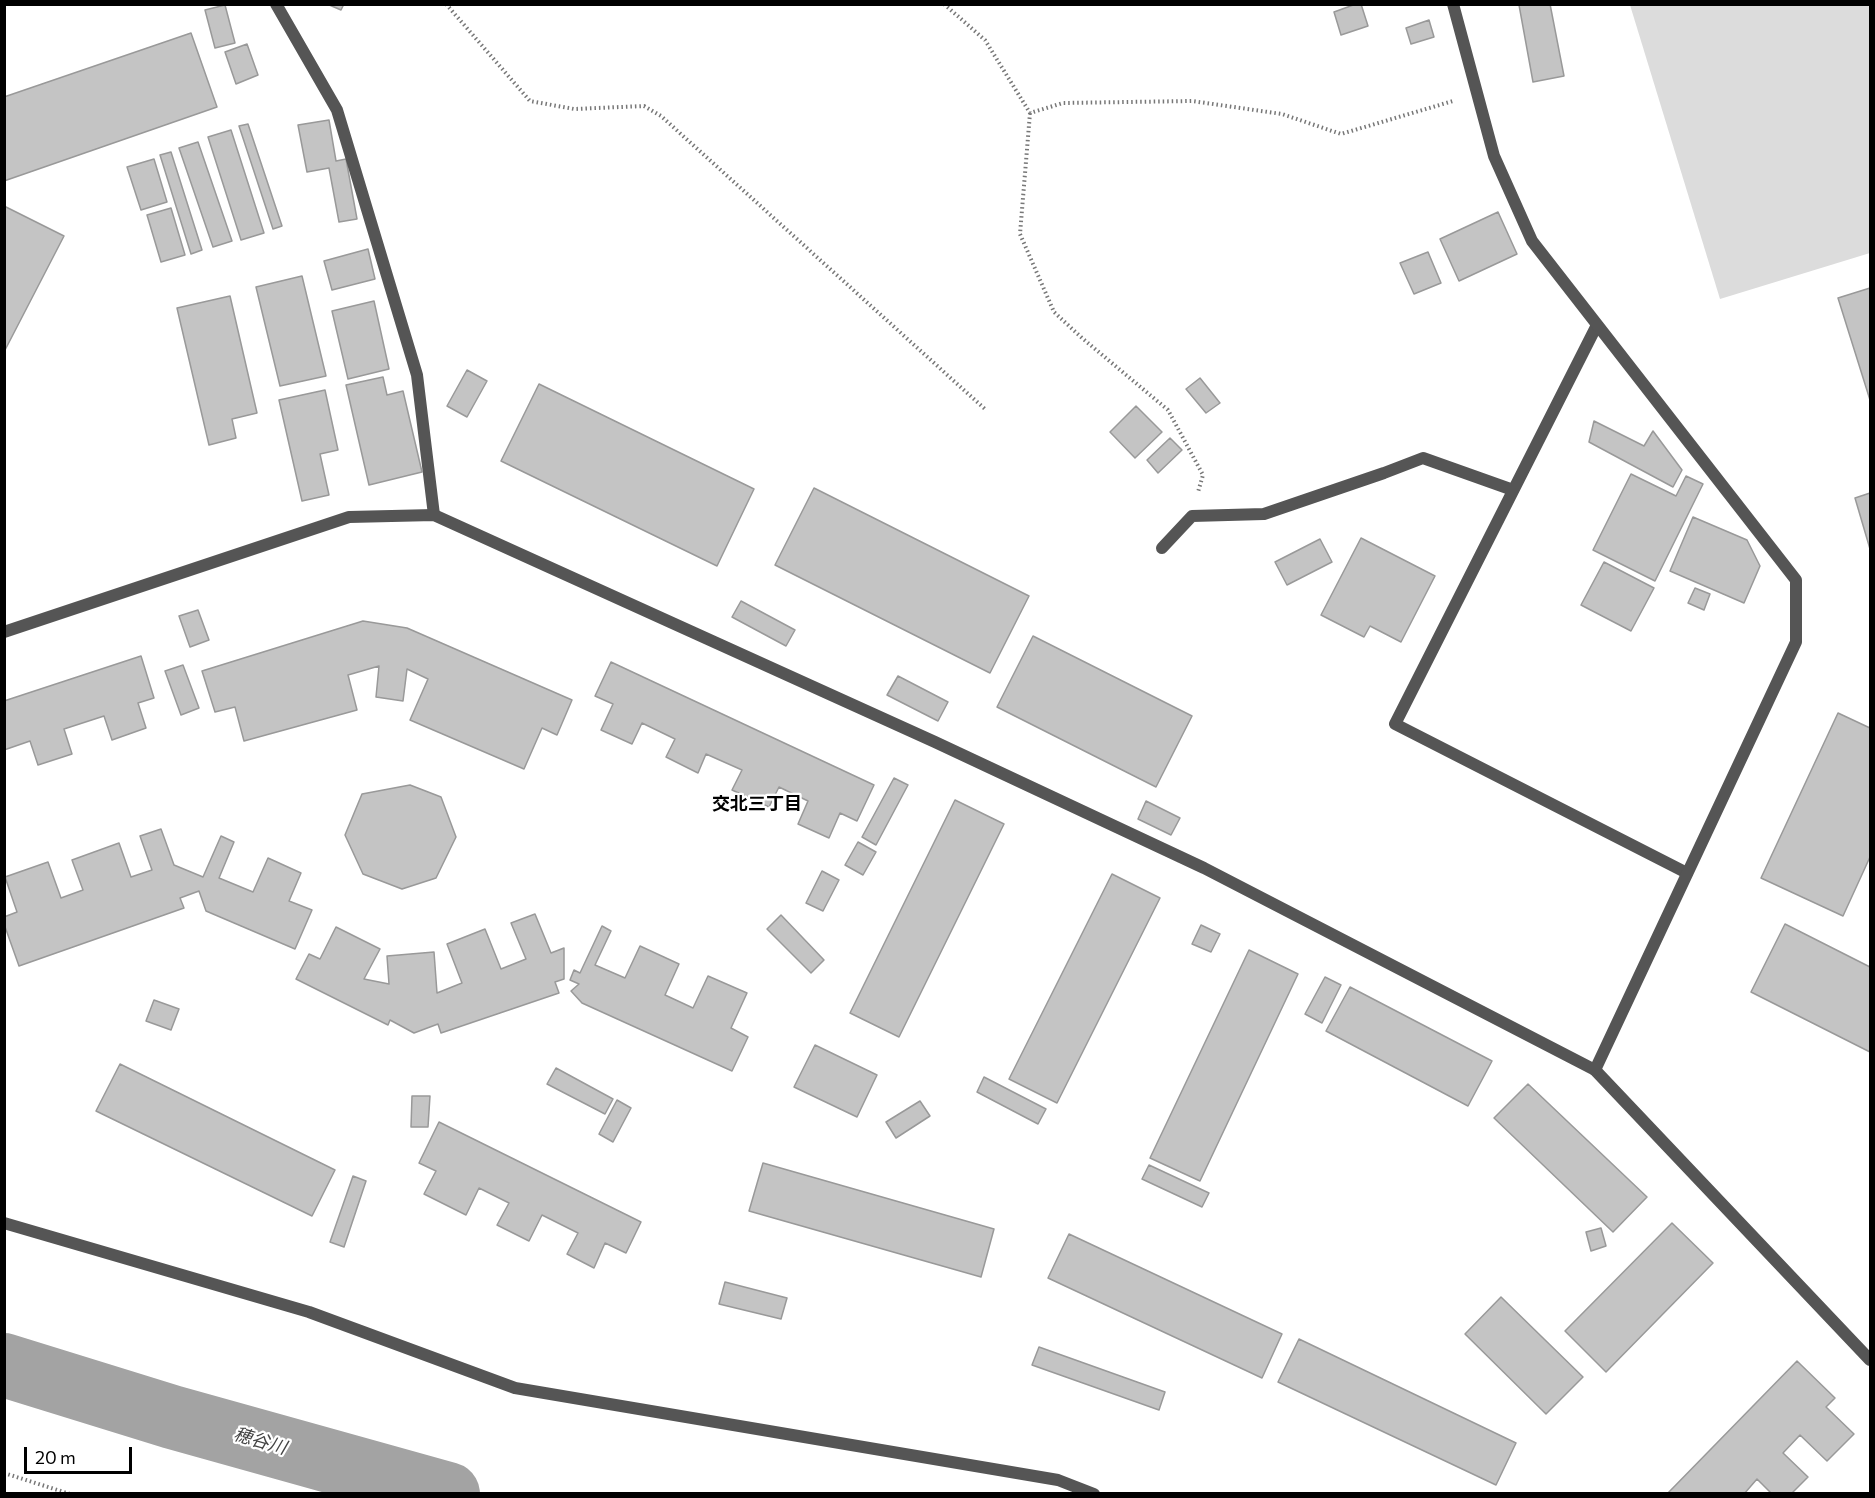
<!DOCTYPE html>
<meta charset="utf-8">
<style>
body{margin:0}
#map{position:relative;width:1875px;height:1498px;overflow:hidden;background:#fff;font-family:Commissioner,sans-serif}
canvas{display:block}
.frame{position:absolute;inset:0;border:6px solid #000;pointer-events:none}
.scale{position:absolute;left:24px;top:1447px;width:108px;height:27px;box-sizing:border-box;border:3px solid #000;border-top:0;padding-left:8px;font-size:18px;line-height:21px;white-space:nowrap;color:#000;-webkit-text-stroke:4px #fff;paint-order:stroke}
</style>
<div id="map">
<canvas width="1875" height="1498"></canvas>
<div class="frame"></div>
<div class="scale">20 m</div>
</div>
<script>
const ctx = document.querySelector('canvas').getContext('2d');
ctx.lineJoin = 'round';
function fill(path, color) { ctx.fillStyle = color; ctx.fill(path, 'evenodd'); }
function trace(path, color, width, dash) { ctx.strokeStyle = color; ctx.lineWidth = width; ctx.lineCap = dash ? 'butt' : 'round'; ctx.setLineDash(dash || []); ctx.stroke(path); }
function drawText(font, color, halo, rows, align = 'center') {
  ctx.font = font + ' Commissioner,"Noto Sans JP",sans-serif'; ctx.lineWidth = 4.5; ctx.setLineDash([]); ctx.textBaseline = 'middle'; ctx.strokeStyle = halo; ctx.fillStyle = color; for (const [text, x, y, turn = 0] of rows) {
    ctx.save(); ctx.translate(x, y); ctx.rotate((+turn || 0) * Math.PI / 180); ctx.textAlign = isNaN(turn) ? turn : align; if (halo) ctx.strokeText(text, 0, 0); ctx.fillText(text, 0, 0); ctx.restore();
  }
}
fill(new Path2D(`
 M1630 5H1870V253L1720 299Z`), '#dcdcdc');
trace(new Path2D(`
 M4 1365 172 1417 448 1494`), '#a3a3a3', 64);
const building = new Path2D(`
 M327 4H344L341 10Z
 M1356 4H1361L1368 26 1341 35 1334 12Z
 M1550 4 1564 76 1533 82 1519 5Z
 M225 5 235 43 215 48 205 10Z
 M1429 20 1434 37 1411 44 1406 28Z
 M191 33 217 107 4 181V97Z
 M247 44 258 75 236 84 225 52Z
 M329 120 336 161 346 159 357 219 339 222 329 168 307 172 298 125Z
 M248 124 282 226 273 229 239 126Z
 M231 130 264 233 241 240 208 137Z
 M198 142 232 241 213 247 179 148Z
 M171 152 202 250 191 254 160 155Z
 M154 159 167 202 141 210 127 167Z
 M4 206 64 236 4 352Z
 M171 208 185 255 161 262 147 215Z
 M1498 212 1517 254 1459 281 1440 239Z
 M368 249 375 279 332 290 324 261Z
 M1428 252 1441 283 1414 294 1400 263Z
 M302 276 326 376 280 386 256 287Z
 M1870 288V400L1838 298Z
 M230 296 257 413 232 419 236 438 209 445 177 308Z
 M374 301 389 369 348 379 332 311Z
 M467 370 487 381 467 417 447 406Z
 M383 377 387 395 403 391 422 472 369 485 346 385Z
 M1200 378 1220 403 1206 413 1186 389Z
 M539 384 754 489 717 566 501 461Z
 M325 390 338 450 320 454 329 495 302 501 279 400Z
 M1136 406 1162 432 1135 458 1110 432Z
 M1594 421 1644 446 1653 431 1682 470 1673 487 1589 442Z
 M1170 438 1182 450 1158 473 1147 460Z
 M1631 474 1676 496 1686 476 1703 484 1655 581 1593 550Z
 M814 488 1029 596 990 673 775 565Z
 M1870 493V549L1855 498Z
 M1693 517 1747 540 1760 566 1744 603 1670 571Z
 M1361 538 1435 576 1401 642 1370 626 1364 637 1321 615Z
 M1320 539 1332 562 1287 585 1275 562Z
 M1604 562 1654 588 1631 631 1581 605Z
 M1695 588 1710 594 1704 610 1688 603Z
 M741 601 795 630 786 646 732 617Z
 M198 610 209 640 190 647 179 616Z
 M363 621 407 628 572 700 557 735 542 728 524 769 410 720 428 679 407 669 403 701 376 697 379 666 348 675 357 710 244 741 235 707 215 712 202 671Z
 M1033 636 1192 716 1156 787 997 707Z
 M141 656 154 698 138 703 146 728 112 740 104 716 64 729 72 754 38 765 30 741 4 750V701Z
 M611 662 874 785 857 821 840 813 829 838 798 824 808 801 779 787 769 807 732 790 742 770 706 754 698 773 666 757 675 739 642 723 632 744 601 730 613 704 595 696Z
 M183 665 199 708 181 715 165 671Z
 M898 676 948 702 938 721 887 695Z
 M1838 713 1870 728V857L1843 916 1761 878Z
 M894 778 908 785 876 845 862 837Z
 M410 785 441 797 456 837 436 878 402 889 363 874 345 835 362 794Z
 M955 800 1004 824 899 1037 850 1013Z
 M1146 801 1180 818 1171 835 1138 819Z
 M161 829 174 865 203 877 221 836 234 842 219 878 253 892 268 858 301 873 289 901 312 910 295 949 206 911 199 891 180 898 184 908 19 966 4 924V917L17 912 5 877 48 862 61 898 83 890 72 860 119 843 131 877 152 870 140 836Z
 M858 842 876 852 863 875 845 865Z
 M822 871 839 880 823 911 806 903Z
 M1112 874 1160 898 1057 1103 1009 1079Z
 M535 914 551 953 564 948V979L555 982 559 993 441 1033 438 1024 414 1033 390 1020 388 1025 296 979 309 954 320 959 336 927 380 949 364 979 389 984 387 956 434 952 437 993 462 983 447 944 485 929 501 969 526 959 511 923Z
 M781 915 824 960 811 973 767 929Z
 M1785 924 1870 967V1052L1751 992Z
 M1201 925 1220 934 1211 952 1192 944Z
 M602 926 611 931 595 965 625 978 640 946 679 964 665 995 693 1008 708 976 747 993 731 1028 748 1037 732 1071 582 1003 571 991 579 984 570 980 574 970 580 973Z
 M1249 950 1298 974 1200 1181 1150 1158Z
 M1325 977 1341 985 1322 1023 1305 1014Z
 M1350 987 1492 1061 1468 1106 1326 1031Z
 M154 1000 179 1009 171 1030 146 1021Z
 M815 1045 877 1075 857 1117 794 1087Z
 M120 1064 335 1170 312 1216 96 1111Z
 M556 1068 613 1099 605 1114 547 1084Z
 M984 1077 1046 1109 1038 1124 977 1092Z
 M1528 1084 1647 1197 1613 1232 1494 1118Z
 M412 1096H430L428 1127H411Z
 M617 1100 631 1108 613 1142 599 1134Z
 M920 1101 930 1116 896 1138 886 1122Z
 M439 1122 641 1222 626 1253 605 1243 594 1268 567 1254 578 1233 542 1215 529 1241 497 1225 509 1203 479 1188 466 1215 424 1194 436 1171 419 1163Z
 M763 1163 994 1229 981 1277 749 1211Z
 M1149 1165 1209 1193 1202 1207 1142 1179Z
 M353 1176 366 1181 344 1247 330 1242Z
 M1672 1223 1713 1263 1606 1372 1565 1331Z
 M1601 1228 1606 1246 1591 1251 1586 1232Z
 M1069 1234 1282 1334 1262 1378 1048 1278Z
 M725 1282 787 1298 781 1319 719 1304Z
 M1501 1297 1583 1377 1546 1414 1465 1334Z
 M1299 1339 1516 1443 1496 1485 1278 1382Z
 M1039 1347 1165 1392 1159 1410 1032 1365Z
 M1797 1361 1835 1398 1826 1407 1854 1434 1827 1461 1800 1435 1783 1453 1808 1477 1791 1494H1772L1757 1479 1744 1494H1667Z`);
fill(building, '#c4c4c4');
trace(building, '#999', 1.5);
trace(new Path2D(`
 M446 4 530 101 574 109 644 106 661 116 986 410
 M944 4 985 40 1030 113 1063 103 1192 101 1282 114 1341 134 1453 101
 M1030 113 1020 234 1054 312 1082 338 1168 410 1203 475 1198 492
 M4 1473 70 1494`), '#777', 4, [1.5, 3]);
trace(new Path2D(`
 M276 4 337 110 417 375 434 515`), '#555', 12);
trace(new Path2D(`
 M1597 325 1395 724 1687 873
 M1162 548 1192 516 1264 514 1384 473 1423 458 1513 490
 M1595 1070 1870 1360`), '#555', 12);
trace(new Path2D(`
 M4 632 349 517 434 515 935 742 1204 868 1595 1070 1796 642V580L1532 241 1494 156 1453 4
 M4 1223 309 1312 515 1388 1058 1480 1094 1494`), '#555', 12);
drawText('bold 18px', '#000', '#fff', [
 ["交北三丁目",757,804]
]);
drawText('italic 18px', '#444', '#fff', [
 ["穂谷川",260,1441,16]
]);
</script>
